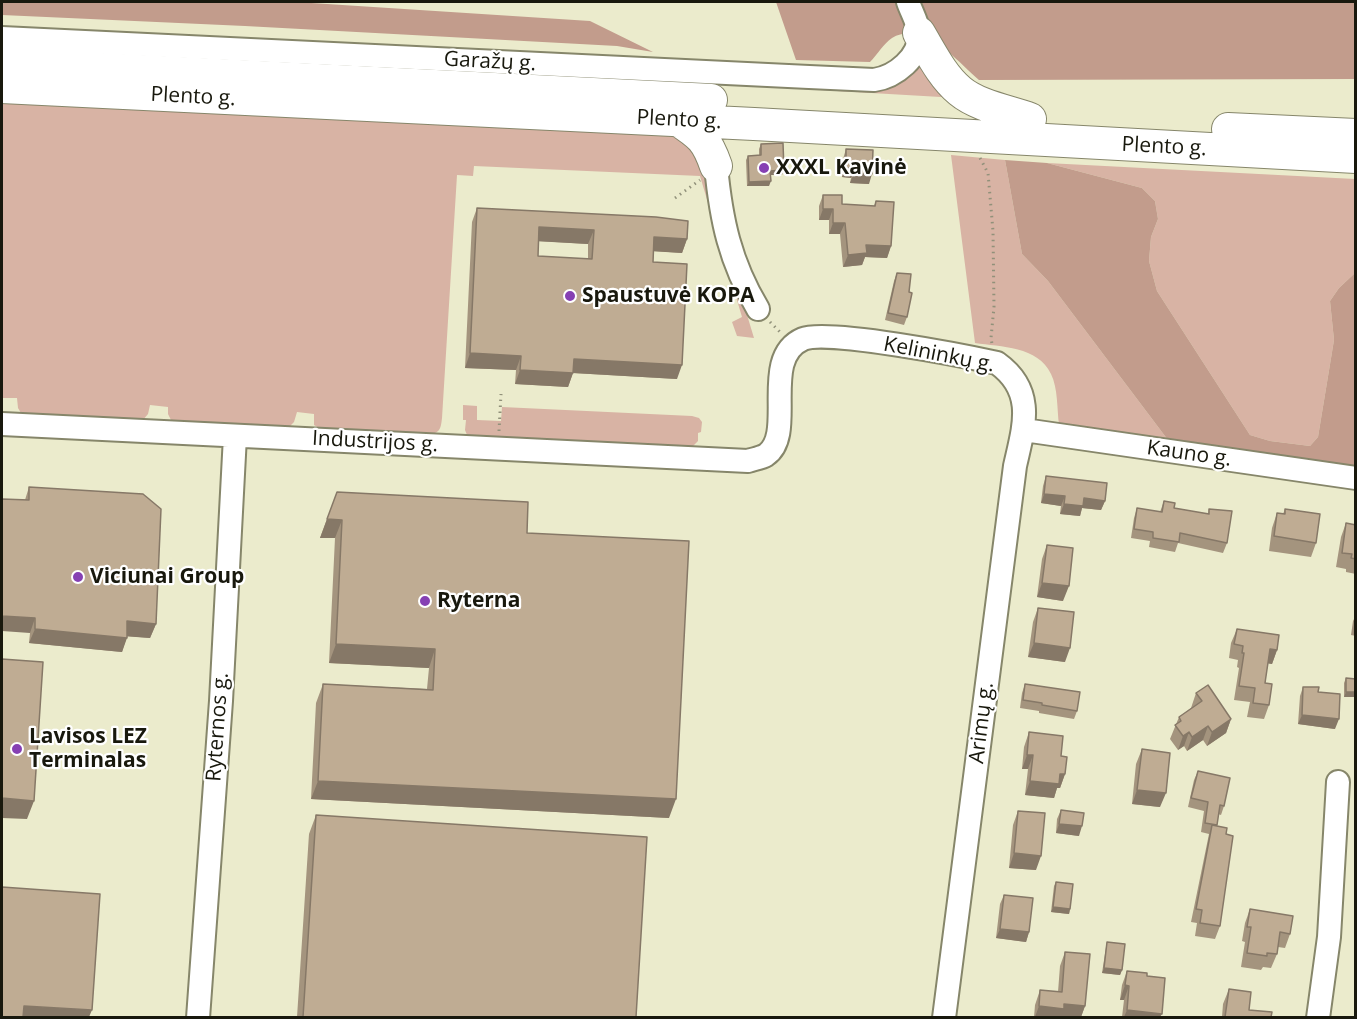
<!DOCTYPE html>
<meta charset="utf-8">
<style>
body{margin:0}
#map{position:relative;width:1357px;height:1019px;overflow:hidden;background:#ebebcc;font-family:"Open Sans",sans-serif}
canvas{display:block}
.frame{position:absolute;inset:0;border:3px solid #18180d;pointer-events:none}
</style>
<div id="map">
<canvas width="1357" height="1019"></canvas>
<div class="frame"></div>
</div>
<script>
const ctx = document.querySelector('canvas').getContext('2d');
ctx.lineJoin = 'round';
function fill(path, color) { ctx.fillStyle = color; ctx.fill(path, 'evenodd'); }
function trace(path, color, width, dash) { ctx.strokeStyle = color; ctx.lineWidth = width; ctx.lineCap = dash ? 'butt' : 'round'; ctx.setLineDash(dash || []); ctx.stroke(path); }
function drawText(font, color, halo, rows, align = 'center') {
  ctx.font = font + ' "Open Sans",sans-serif'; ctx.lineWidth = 4.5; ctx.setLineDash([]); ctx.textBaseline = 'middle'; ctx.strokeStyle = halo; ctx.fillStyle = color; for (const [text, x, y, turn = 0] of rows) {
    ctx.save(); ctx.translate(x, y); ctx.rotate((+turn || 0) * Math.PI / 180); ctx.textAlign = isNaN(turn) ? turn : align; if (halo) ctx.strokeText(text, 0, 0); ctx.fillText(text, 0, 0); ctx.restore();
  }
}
fill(new Path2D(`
 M924 56 958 98 716 84H895L912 73Z
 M2 103 687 137 705 176 754 338 737 336 732 322 742 317 700 176 474 166 473 176 457 175 442 418C441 426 441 432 432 434L319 428 314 425V414L297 412 294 422 289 427 171 420 168 414V407L150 405 148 414 142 421 21 413 18 408 17 398H2Z
 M951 155 1005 160 1022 254 1048 281 1174 448 1059 425C1057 409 1058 388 1051 374 1038 346 1001 347 975 343Z
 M1047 163 1355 179V273L1339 288 1330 301 1334 340 1318 437 1310 446 1270 441 1250 435 1157 291 1149 261 1151 237 1158 219 1155 201 1142 188Z
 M463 405 477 406V420L501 421 502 407 692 416 699 418 702 422 701 432 698 433V441L692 447 476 437 467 435 465 430 466 420H463Z`), '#d8b3a4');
fill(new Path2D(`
 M2 2H296L590 21 653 52 617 46 245 26 2 15Z
 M776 2H1355V79L979 80C958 62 923 19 892 38 884 43 877 55 870 62L796 60Z
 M1005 160 1047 163 1142 188 1155 201 1158 219 1151 237 1149 261 1157 291 1250 435 1270 441 1310 446 1318 437 1334 340 1330 301 1339 288 1355 273V467L1174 448 1048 281 1022 254Z`), '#c29c8c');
const minor = new Path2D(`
 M2 38C292 52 583 67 874 80 895 77 921 57 919 33 918 23 911 11 908 2
 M716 166C721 220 730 262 758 309
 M2 424 748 461C754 459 761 458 766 455 797 434 759 358 803 339 827 329 965 356 997 363 1036 391 1024 426 1015 466L944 1018
 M1024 430 1356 478
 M198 1018 221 701 235 436
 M1318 1018 1329 937 1338 782`);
const highway = new Path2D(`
 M919 33C931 53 942 76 960 91 978 106 1008 111 1030 119
 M2 64 711 100
 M2 87 754 124 1356 157
 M678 120C701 135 707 140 716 166
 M1228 129 1356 135`);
trace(minor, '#86866a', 26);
trace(highway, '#86866a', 34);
trace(new Path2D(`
 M980 158 988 173 993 231 994 307 991 338 992 344
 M675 198 700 180
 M770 322 782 334
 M499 431 501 394`), '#91917a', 3, [1.5, 4.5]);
trace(minor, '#fff', 22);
trace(highway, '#fff', 32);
fill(new Path2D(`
 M761 144 782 175H770L769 186H747L746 160 748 156 759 155V149Z
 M846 149 869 184 850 183 851 178 842 177 843 159Z
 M823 195 842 204 874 206 876 201 891 246 887 258 865 257 862 265 843 267 840 234H829V220H819V206Z
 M477 208 687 239 682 253 654 251 653 262 677 379 573 373 568 387 515 384 516 370 465 368 472 222ZM538 241 588 244V259L538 256Z
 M897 273 909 292 907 317 904 325 885 320 894 281Z
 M1046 476 1105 501 1101 510 1082 508 1080 516 1060 514 1061 506 1041 503 1043 486Z
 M29 487 156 624 150 638 127 636 122 652 29 643 30 633 25 500Z
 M337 492 527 533 669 818 311 799 316 703 323 684 427 689 429 668 329 663 335 538H320Z
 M1164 501 1174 508 1208 514 1209 509 1227 543 1223 553 1178 543 1175 552 1149 547 1150 541 1131 538 1134 518 1137 508 1160 512Z
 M1285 509 1316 543 1311 557 1269 551 1272 528 1277 513 1283 514Z
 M1346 523 1355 525 1356 524V574L1346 572V569L1336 567 1341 537Z
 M1047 545 1063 601 1037 597 1042 559Z
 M1038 608 1065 662 1028 657 1033 622Z
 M1356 615V636L1351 635 1353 621Z
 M1237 629 1277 650 1272 664 1268 663 1265 683 1269 705 1264 719 1247 717 1250 702 1234 700 1239 668 1237 667 1238 660 1229 658 1231 643Z
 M1346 678 1356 679V697H1344V683Z
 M1025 684 1077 711 1074 719 1039 713V711L1020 708 1022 693Z
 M1303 687 1318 692 1335 729 1298 724 1300 696Z
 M1196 693 1231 719 1226 733 1207 746 1203 740 1187 751 1184 746 1178 750 1170 739 1179 717 1191 708Z
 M1029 732 1061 756 1065 774 1060 788H1057L1054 798 1025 795 1028 769H1022L1024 747Z
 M1142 749 1160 807 1132 804 1136 764Z
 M1198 771 1224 806 1221 815 1218 814 1217 826 1226 834 1220 926 1215 939 1195 936 1197 923 1191 922 1209 834 1201 832 1204 811 1188 807 1194 780Z
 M1061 810 1079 836 1056 833 1057 819Z
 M1018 811 1036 870 1009 868 1013 825Z
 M316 815 636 1017H297L309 834Z
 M1056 882 1070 909 1069 914 1051 912 1054 886Z
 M1004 895 1029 932 1026 942 996 938 1000 904Z
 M1250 909 1290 934 1285 948 1278 947 1277 954 1271 968 1263 967 1261 970 1241 967 1245 942 1242 941 1245 923Z
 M1107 942 1122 970 1120 975 1102 973 1106 947Z
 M1065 952 1085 1006 1081 1017H1034L1035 1005 1040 990 1058 992 1060 966Z
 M1127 971 1147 976 1160 1017H1122L1124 1000H1120L1122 985Z
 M1229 989 1249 1010 1271 1017H1222L1223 1004Z`), '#a4947e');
fill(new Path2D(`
 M846 168H854L851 178 842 177Z
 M784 170 782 175H769L770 171Z
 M854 173 872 174 869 184 850 183Z
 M771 181 769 186H747L749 182Z
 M823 209H833L829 220H819Z
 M833 223H845L840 234H829Z
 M539 227 594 230 588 244 534 241Z
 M654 237 687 239 682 253 649 251Z
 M866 245 891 246 887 258 865 257 862 265 843 267 848 255Z
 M470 353 521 356 516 370 465 368Z
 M574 359 682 365 677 379 573 373 568 387 515 384 520 370Z
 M1044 494 1065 496 1061 506 1041 503Z
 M1084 498 1105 501 1101 510 1082 508 1080 516 1060 514 1064 504Z
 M327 519 342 520 335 538H320Z
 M1042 583 1069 586 1063 601 1037 597Z
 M2 616 35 618 30 633 2 631Z
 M127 621 156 624 150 638 122 636Z
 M35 629 127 638 122 652 29 643Z
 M1034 643 1070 648 1065 662 1028 657Z
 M336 644 435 649 429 668 329 663Z
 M1270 649 1277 650 1272 664 1265 663Z
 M1346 692H1356V697H1344Z
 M1302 715 1339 719 1335 729 1298 724Z
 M1231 719 1226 733 1207 746 1212 732Z
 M1208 726 1203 740 1187 751 1192 737Z
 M1189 732 1184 746 1178 750 1183 736Z
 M1027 755H1033L1028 769H1022Z
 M1060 774H1065L1060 788H1057L1054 798 1025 795 1030 781Z
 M318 781 676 799 669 818 311 799Z
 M1137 790 1166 793 1160 807 1132 804Z
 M2 798 34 801 27 819 2 818Z
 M1059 824 1082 826 1079 836 1056 833Z
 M1014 853 1041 856 1036 870 1009 868Z
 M1053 907 1070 909 1069 914 1051 912Z
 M1000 929 1029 932 1026 942 996 938Z
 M1104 968 1122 970 1120 975 1102 973Z
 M1125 985 1129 986 1124 1000H1120Z
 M1064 1004 1085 1006 1081 1017H1035L1039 1006Z
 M24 1006 92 1010 89 1017H20Z
 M1127 1010 1162 1014 1160 1017H1124Z`), '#867867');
const building = new Path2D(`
 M783 143 784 170 770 171 771 181 749 182 748 156 761 155V144Z
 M846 149 873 150 872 174 854 173V168H846Z
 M823 195H842V204L875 206 876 201 894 202 891 246 866 245 867 253 848 255 845 223H833V209H823Z
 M477 208 656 217 688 221 687 239 654 237 653 262 687 264 682 365 574 359 573 373 520 370 521 356 470 353ZM539 227 594 230 592 259 538 256Z
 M897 273 911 274 909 292 912 293 907 317 888 313Z
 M1046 476 1107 483 1105 501 1084 498 1083 506 1064 504 1065 496 1044 494Z
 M29 487 143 494 161 509 156 624 127 621V638L35 629V618L2 616V499L29 500Z
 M337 492 528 502 527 533 689 541 676 799 318 781 323 684 433 690 435 649 336 644 342 520 327 519Z
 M1164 501 1175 503 1174 508 1209 514V509L1232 511 1227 543 1180 533 1179 542 1153 538V532L1134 529 1137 508 1162 512Z
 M1285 509 1320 514 1316 543 1274 536 1277 513 1285 514Z
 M1346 523 1356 525V559L1351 558 1352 554 1342 553Z
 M1047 545 1073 548 1069 586 1042 583Z
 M1038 608 1074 612 1070 648 1034 643Z
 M1237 629 1279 635 1277 650 1270 649 1265 683 1272 684 1269 705 1253 703 1255 688 1239 686 1244 653H1242L1243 646 1234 644Z
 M2 659 43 662 34 801 2 798Z
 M1346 678 1356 679V692H1346Z
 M1025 684 1080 692 1077 711 1042 705V703L1023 700Z
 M1208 685 1231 719 1212 732 1208 726 1192 737 1189 732 1183 736 1175 725 1181 721 1179 717 1202 701 1196 693Z
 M1303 687H1319L1318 692 1340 694 1339 719 1302 715Z
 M1029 732 1063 736 1061 756 1067 757 1065 774H1060L1059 784 1030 781 1033 755H1027Z
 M1142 749 1170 753 1166 793 1137 790Z
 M1198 771 1230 778 1224 806 1220 805 1217 825 1205 823 1208 802 1191 798Z
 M1061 810 1084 813 1082 826 1059 824Z
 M1018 811 1045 813 1041 856 1014 853Z
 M316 815 647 837 636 1017H303Z
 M1212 825 1227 828 1226 834 1233 836 1220 926 1200 923 1202 910 1196 909Z
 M1056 882 1073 884 1070 909 1053 907Z
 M2 887 100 894 92 1010 24 1006 23 1017H2Z
 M1004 895 1033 898 1029 932 1000 929Z
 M1250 909 1293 916 1290 934 1280 932 1277 954 1267 953V956L1247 953 1251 927H1247Z
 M1107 942 1125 944 1122 970 1104 968Z
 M1065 952 1090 954 1085 1006 1064 1004V1009L1039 1006 1040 990 1062 992Z
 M1127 971 1147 973V976L1165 978 1162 1014 1127 1010 1129 986 1125 985Z
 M1229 989 1251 992 1249 1010 1272 1012 1271 1017H1225Z`);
fill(building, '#bfac93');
trace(building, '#867867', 1.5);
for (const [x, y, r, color] of [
 [764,168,6,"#8640b3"],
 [570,296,6,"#8640b3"],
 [78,577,6,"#8640b3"],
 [425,601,6,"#8640b3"],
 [17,749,6,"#8640b3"]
]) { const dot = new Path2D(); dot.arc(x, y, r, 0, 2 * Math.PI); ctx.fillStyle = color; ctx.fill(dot); trace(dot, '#fff', 2); }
drawText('21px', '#18180d', '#fff', [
 ["Garažų g.",490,62,3],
 ["Plento g.",193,97,3],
 ["Plento g.",679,120,3],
 ["Plento g.",1164,147,3],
 ["Kelininkų g.",939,355,11],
 ["Industrijos g.",375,442,3],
 ["Kauno g.",1189,454,8],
 ["Arimų g.",982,723,-83],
 ["Ryternos g.",218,727,-86]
]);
drawText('bold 21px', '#18180d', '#fff', [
 ["XXXL Kavinė",776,168],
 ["Spaustuvė KOPA",582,296],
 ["Viciunai Group",90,577],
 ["Ryterna",437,601],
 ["Lavisos LEZ",29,737],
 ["Terminalas",29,761]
], 'left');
</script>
